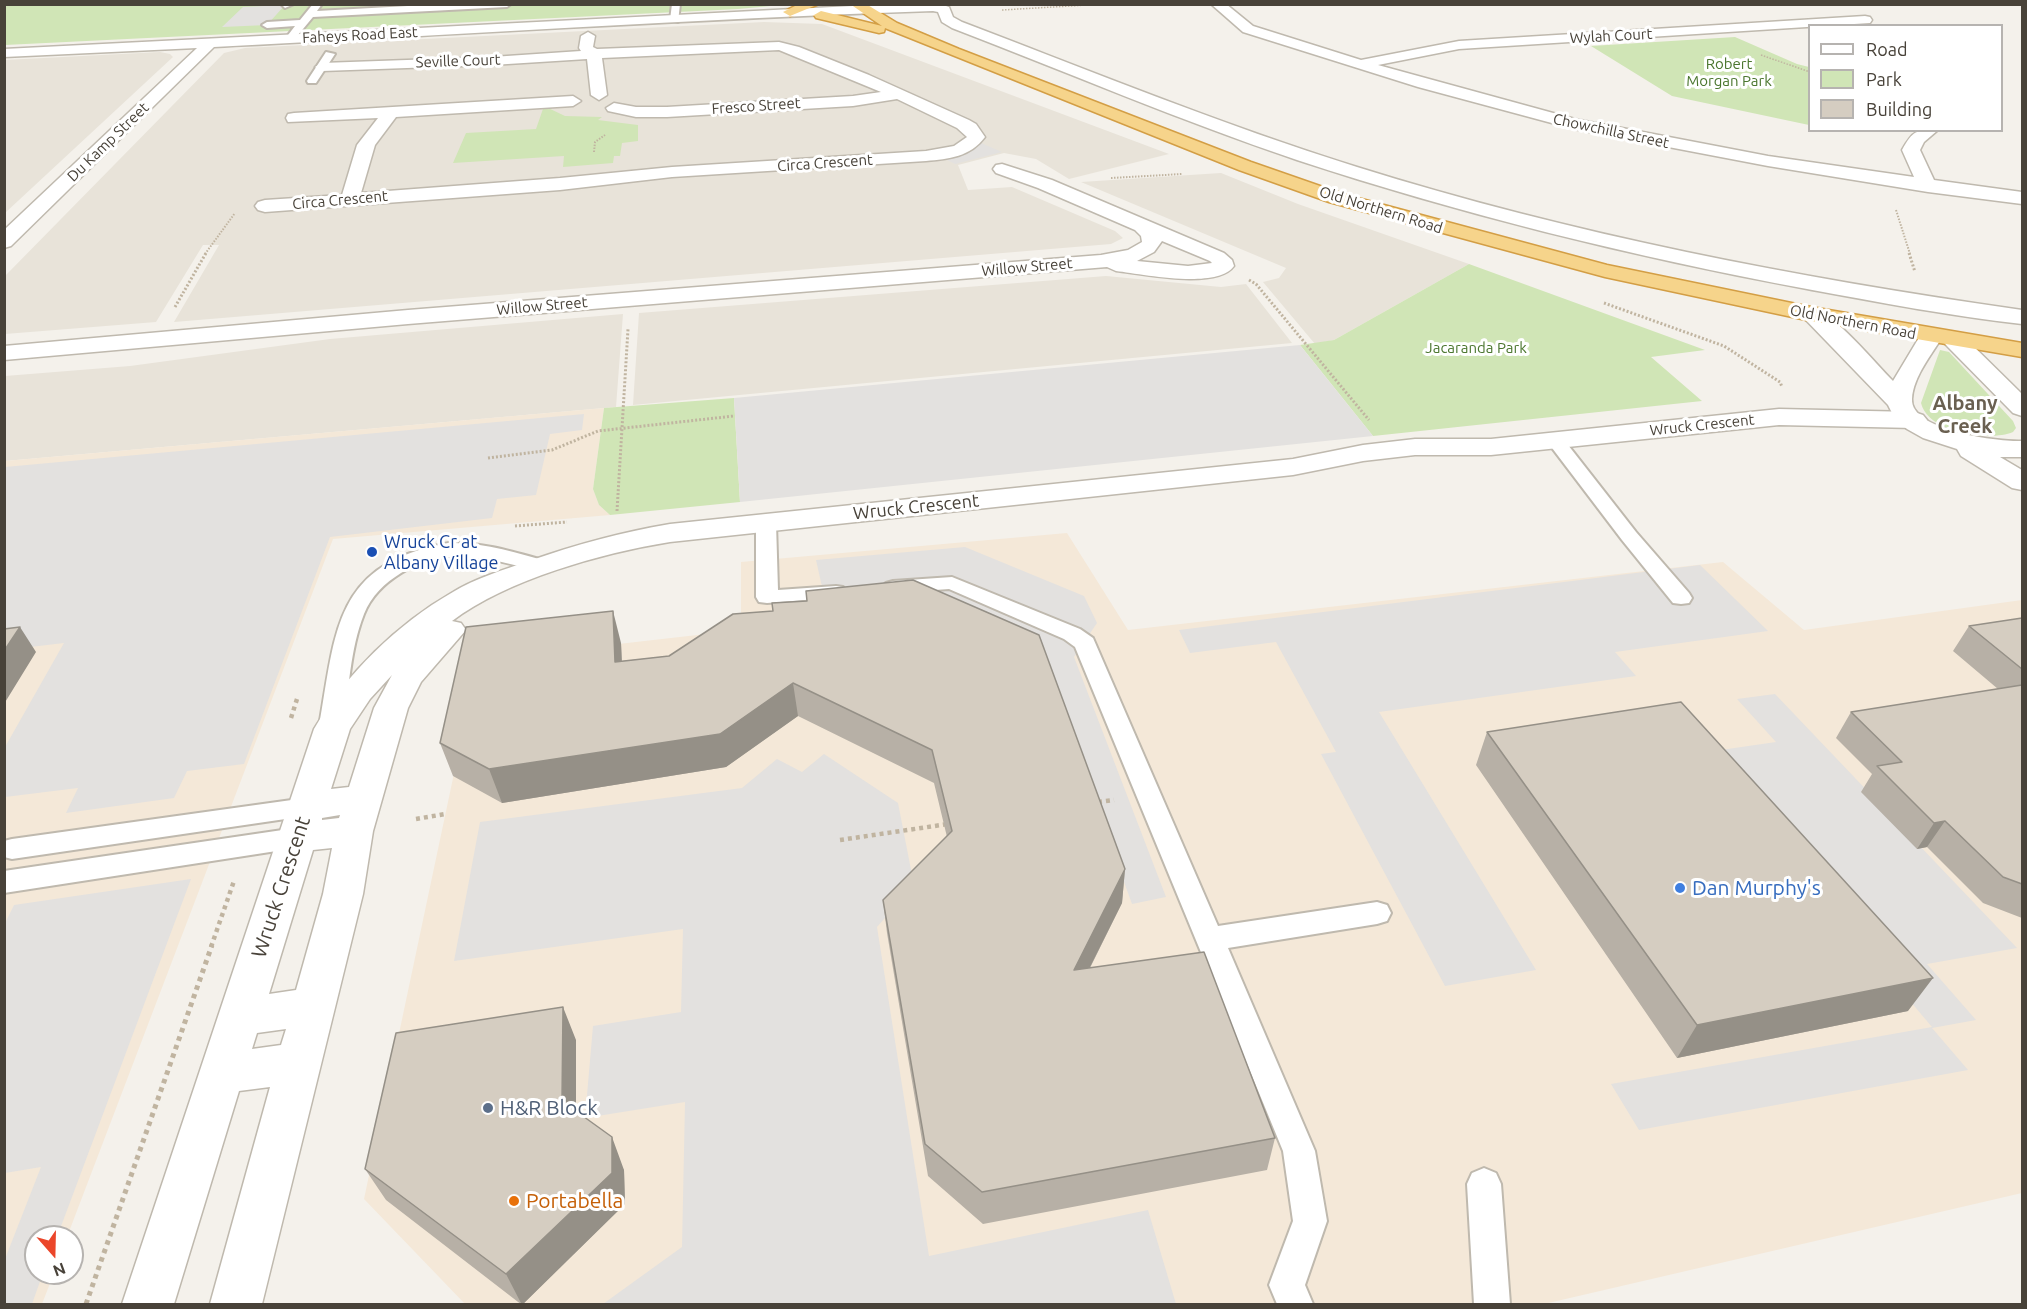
<!DOCTYPE html>
<style>
body{margin:0}
#map{position:relative;width:2027px;height:1309px;overflow:hidden;background:#f4f1eb;font-family:Ubuntu,sans-serif}
canvas{display:block}
.frame{position:absolute;inset:0;border:6px solid #484239;pointer-events:none}
.legend{position:absolute;left:1808px;top:24px;width:195px;height:108px;box-sizing:border-box;background:#fff;border:2px solid #b6b3b0;margin:0;padding:8px 10px;list-style:none;font-size:18px;color:#484239}
.legend li{display:flex;align-items:center;gap:12px;height:30px}
.legend b{width:30px;border:2px solid #b6b3b0}
.north{position:absolute;left:24px;top:1225px;width:60px;height:60px;box-sizing:border-box;background:#fff;border:2px solid #b6b3b0;border-radius:50%;rotate:160deg;font-size:16px;font-weight:700;line-height:24px;text-align:center;color:#484239}
.north::after{content:'';display:block;margin:auto;width:21px;height:27px;background:#eb462a;clip-path:polygon(50% 0,100% 100%,50% 72%,0 100%)}
</style>
<div id="map">
<canvas width="2027" height="1309"></canvas>
<div class="frame"></div>
<ul class="legend">
<li><b style="height:8px;background:#fff"></b>Road</li>
<li><b style="height:16px;background:#d0e5b6"></b>Park</li>
<li><b style="height:16px;background:#d5cdc1"></b>Building</li>
</ul>
<div class="north">N</div>
</div>
<script>
const ctx = document.querySelector('canvas').getContext('2d');
ctx.lineJoin = 'round';
function fill(path, color) { ctx.fillStyle = color; ctx.fill(path, 'evenodd'); }
function trace(path, color, width, dash) { ctx.strokeStyle = color; ctx.lineWidth = width; ctx.lineCap = dash ? 'butt' : 'round'; ctx.setLineDash(dash || []); ctx.stroke(path); }
function drawText(font, color, halo, rows, align = 'center') {
  ctx.font = font + ' Ubuntu,sans-serif'; ctx.lineWidth = 6; ctx.setLineDash([]); ctx.textBaseline = 'middle'; ctx.strokeStyle = halo; ctx.fillStyle = color; for (const [text, x, y, turn = 0] of rows) {
    ctx.save(); ctx.translate(x, y); ctx.rotate((+turn || 0) * Math.PI / 180); ctx.textAlign = isNaN(turn) ? turn : align; if (halo) ctx.strokeText(text, 0, 0); ctx.fillText(text, 0, 0); ctx.restore();
  }
}
fill(new Path2D(`
 M764 22 822 24 1169 154 1069 179 1036 159 1004 153 958 165 968 190 1012 187 1115 231 1123 238 1111 244 174 322 219 245H203L156 322 5 334V276L224 53 245 48Z
 M160 52 170 54 173 57 5 213V60Z
 M1221 173 1298 204 1469 264 1334 340 1315 344 1263 282 1279 278 1286 268 1081 182Z
 M1106 276 1221 287 1246 284 1292 343 633 405 639 313Z
 M623 314 616 407 5 461V376L130 366 330 339Z`), '#e8e3d9');
fill(new Path2D(`
 M604 408 593 489 599 505 610 515 333 539 67 1237H36V1273H54L42 1304H5V461Z
 M1067 533 1128 630 1723 562 1804 630 2022 600V1193L1544 1304H465L364 1199 478 660 741 630V562Z`), '#f4e8d8');
fill(new Path2D(`
 M4 5H782L738 9 5 45Z
 M1735 37 1797 64 1809 67V125L1672 96 1591 46Z
 M544 106 565 116 602 117 598 120 638 125V141L622 143 620 156H614L613 163 563 167 564 156 453 163 466 133 536 129Z
 M1469 264 1705 350 1651 357 1702 401 1373 436 1300 345 1334 340Z
 M1940 350 1949 352 2013 421 2016 428 2013 432C1989 442 1928 433 1921 403Z
 M734 398 740 502 610 515 599 505 593 489 604 408Z`), '#d0e5b6');
fill(new Path2D(`
 M285 5 267 25 222 27 243 7Z
 M974 140 1002 152 955 164 937 155Z
 M1300 345 1373 436 740 502 734 398Z
 M584 414 582 430 550 434 536 495 497 499 492 518 330 537 244 764 187 771 174 798 66 813 78 788 5 797V747L64 643 5 650V467Z
 M965 547 1084 596 1097 623 1074 657 1166 897 1132 904 1044 661 829 618 816 560Z
 M1700 565 1768 631 1615 652 1636 676 1379 712 1536 970 1445 986 1321 754 1336 752 1276 642 1190 653 1179 630Z
 M1775 694 2017 948 1927 964 1976 1020 1932 1028 1968 1070 1639 1130 1611 1084 1932 1027 1700 753 1776 742 1737 699Z
 M824 754 898 803 914 885 877 927 929 1256 1148 1210 1176 1304H603L682 1247 685 1102 585 1118 593 1026 681 1012 683 929 454 961 480 822 742 788 777 759 802 772Z
 M191 879 57 1237H36V1273H43L32 1304H5V1259L41 1167 5 1173V923L14 905Z`), '#e3e1df');
const service = new Path2D(`
 M281 4H294L285 8Z
 M313 4H322L317 11 444 4H511L507 7 313 17 293 41 290 42 285 39 295 26 267 28 262 25 267 22 300 20Z
 M672 4H680L678 22 670 20Z
 M326 52 335 54 316 83H308L307 81Z
 M1555 435 1561 436 1636 532 1689 593 1692 598 1689 603 1681 604 1673 603 1622 540 1546 440 1549 436Z
 M766 517 773 519 776 523 778 590 836 586 843 587 847 592 843 597 767 603 759 602 756 597V523L759 519Z
 M449 543C484 542 517 553 550 562L553 566 550 570 543 572C494 560 447 544 401 573 385 583 371 596 364 614 350 649 349 690 343 727L339 733 331 735 323 733 319 727C336 630 334 563 449 543Z
 M952 577 1080 629 1093 638 1218 926 1377 902 1387 905 1391 913 1387 921 1377 924 1228 948 1315 1151 1327 1221 1305 1285 1313 1304H1277L1269 1285 1293 1221 1283 1151 1075 647 1064 639 949 589 893 593 886 591 882 587 886 583 893 581Z
 M306 798 315 800 319 807 315 814 306 816 12 859 4 857V841L12 839Z
 M296 828 305 831 309 838 305 845 296 848 4 893V871Z
 M1484 1168 1496 1173 1501 1184 1510 1304H1474L1467 1184 1472 1173Z`);
const minor = new Path2D(`
 M892 4H940L949 7 953 17 962 22C1093 72 1223 125 1357 167 1574 235 1797 278 2022 310V324C1950 316 1878 302 1807 289 1635 257 1464 215 1297 160 1181 121 1067 72 952 28L942 22 938 12 933 11C693 19 454 35 214 47L11 246 4 248V230L197 48 4 57V49Z
 M1211 4H1226L1253 26 1361 60 1459 41 1865 16 1870 17 1872 20 1870 23 1459 49 1378 65 1575 119 1768 156 1914 177 1902 150C1913 130 1916 130 1938 130L1924 142 1920 150 1934 180 2022 192V204L1928 192 1768 166 1574 129 1418 87 1243 32Z
 M588 32 595 36 593 47 597 49 779 42 799 47 869 75 969 120 976 124 985 137C970 157 949 159 926 161L672 177 560 190 265 212 258 210 255 206 258 202 265 200 342 195 357 145 378 118 288 122 286 118 288 114 294 113 573 96 581 101 573 106 396 117 375 145 361 193 560 178 672 167 926 151 954 146 967 137 957 128 897 99 853 106 667 117H636L608 111 606 108 614 103 636 107H667L853 96 881 92 779 50 602 58 607 95 599 100 591 95 587 59 492 65 322 71 315 67 322 63 492 57 581 51 579 48 581 36Z
 M1002 164 1052 180 1224 253 1232 260 1234 266C1217 290 1142 274 1116 271L1107 267 408 324 4 360V346L408 310 1101 255 1128 250 1142 242 1141 236 1135 230 1038 188 996 173 993 169 996 165ZM1162 241 1210 261 1212 263 1188 266 1137 261 1154 252Z
 M1779 409 1914 412 1923 415 1927 420 1923 425 1914 428 1779 425 1491 455H1415L1363 461 1293 475 670 542C602 553 508 579 452 621L461 623 466 630 421 682 408 708 373 831 363 894 262 1304H210L270 1087 239 1091 174 1304H122L314 729C346 674 397 624 453 592 476 578 503 570 529 561 575 545 622 532 670 524L1293 459 1363 445 1415 439H1491ZM392 675 374 708 349 787 331 789 350 729 370 699ZM340 815 339 818 322 820V818ZM332 848 323 894 296 990 269 994 313 850ZM286 1029 281 1045 252 1049 257 1033Z`);
const tertiary = new Path2D(`
 M1811 307C1834 313 1875 363 1893 381L1923 331 1931 329 1939 331 1943 336C1932 354 1913 377 1912 399 1910 431 2000 442 2022 441V457H2000L2022 470V490L2012 488 1961 456 1957 449 1923 438 1907 429 1895 419 1888 405 1800 314 1803 309Z
 M1954 333 1962 335 2022 394V416L2013 413 1946 345 1942 340 1946 335Z`);
const trunk = new Path2D(`
 M799 4H819L790 16 783 12Z
 M850 4H866L897 23 959 49 1251 162 1343 194 1607 265 1811 307 2022 343V357L1811 321 1605 277 1329 202 1239 170 885 28 884 32 879 33 816 18 814 15 821 11 882 26Z`);
trace(service, '#bfb9ae', 4);
trace(minor, '#bfb9ae', 3);
trace(tertiary, '#bfb9ae', 3);
trace(trunk, '#d39e45', 3);
trace(new Path2D(`
 M1002 10 1104 4
 M1761 55 1810 72`), '#c0b4a0', 1.5, [1.5, 1.5]);
trace(new Path2D(`
 M594 152 595 142 605 135
 M1111 178 1182 174
 M1896 210 1910 254
 M205 254 235 213`), '#c0b4a0', 2, [1.5, 1.5]);
trace(new Path2D(`
 M1909 253 1915 272
 M1249 280 1256 284 1369 420
 M1604 303 1724 346 1780 382 1782 387
 M175 307 206 253
 M488 458 552 450 598 431 734 416
 M617 511 628 329
 M515 526 567 522`), '#c0b4a0', 3, [2, 2]);
trace(new Path2D(`
 M291 718 297 699
 M1098 802 1114 800
 M416 819 445 814
 M840 840 948 824
 M211 947 234 881`), '#c0b4a0', 4.5, [4, 4]);
trace(new Path2D(`
 M86 1304 212 945`), '#c0b4a0', 5, [4.5, 4.5]);
fill(service, '#fff');
fill(minor, '#fff');
fill(tertiary, '#fff');
fill(trunk, '#f6d48b');
fill(new Path2D(`
 M733 614 1125 869 1122 903 1090 968 1275 1138 1267 1170 983 1224 928 1176 887 933 883 900 947 837 934 783 798 716 726 767 502 803 453 776 440 743 621 643 622 661 669 656Z
 M2022 618V918L1983 903 1927 847 1917 849 1861 792 1872 774 1836 738 1851 712 1998 689 1953 651 1969 626Z
 M1487 732 1908 1011 1677 1058 1476 765Z
 M576 1040V1111L624 1170 625 1204 522 1305 386 1200 365 1169Z`), '#b7b0a6');
fill(new Path2D(`
 M613 611 621 643 623 695 615 662Z
 M20 627 36 652 4 704V651Z
 M793 683 798 716 726 767 502 803 489 769Z
 M1945 821 1927 847 1917 849 1934 823Z
 M1125 869 1122 903 1072 1003 1074 970Z
 M1933 978 1908 1011 1677 1058 1697 1025Z
 M563 1007 576 1040V1134L562 1101Z
 M612 1137 624 1170 625 1204 522 1305 506 1274Z`), '#959087');
const building = new Path2D(`
 M913 580 1039 635 1125 869 1074 970 1204 952 1275 1138 982 1192 925 1144 883 900 952 831 932 750 793 683 720 734 489 769 440 743 466 627 613 611 615 662 669 656 733 614 773 611 772 603 807 601 806 591Z
 M2022 618V669L1969 626Z
 M20 627 4 651V629Z
 M2022 685V884L2003 877 1945 821 1934 823 1877 766 1902 762 1851 712Z
 M1681 702 1933 978 1697 1025 1487 732Z
 M563 1007 562 1101 612 1137V1173L506 1274 365 1169 396 1033Z`);
fill(building, '#d5cdc1');
trace(building, '#959087', 1.5);
for (const [x, y, r, color] of [
 [372,552,6,"#1a4fb4"],
 [1680,888,6,"#3f7fe0"],
 [488,1108,6,"#5c6f8a"],
 [514,1201,6,"#e8710a"]
]) { const dot = new Path2D(); dot.arc(x, y, r, 0, 2 * Math.PI); ctx.fillStyle = color; ctx.fill(dot); trace(dot, '#fff', 2); }
drawText('15px', '#484239', '#fff', [
 ["Faheys Road East",360,35,-3],
 ["Wylah Court",1611,36,-3],
 ["Seville Court",458,61,-2],
 ["Fresco Street",756,106,-4],
 ["Chowchilla Street",1611,131,12],
 ["Du Kamp Street",108,142,-44],
 ["Circa Crescent",825,163,-4],
 ["Circa Crescent",340,200,-5],
 ["Old Northern Road",1381,210,17],
 ["Willow Street",1027,267,-5],
 ["Willow Street",542,306,-5],
 ["Old Northern Road",1853,322,11],
 ["Wruck Crescent",1702,425,-6]
]);
drawText('15px', '#4b762f', '#fff', [
 ["Robert",1729,64],
 ["Morgan Park",1729,81],
 ["Jacaranda Park",1476,348]
]);
drawText('18px', '#484239', '#fff', [
 ["Wruck Crescent",916,507,-6]
]);
drawText('18px', '#164399', '#fff', [
 ["Wruck Cr at",384,542],
 ["Albany Village",384,563]
], 'left');
drawText('bold 20px', '#6a6051', '#fff', [
 ["Albany",1965,403],
 ["Creek",1965,426]
]);
drawText('21px', '#484239', '#fff', [
 ["Wruck Crescent",281,887,-72]
]);
drawText('21px', '#366cbe', '#fff', [
 ["Dan Murphy's",1692,888]
], 'left');
drawText('21px', '#4e5e75', '#fff', [
 ["H&R Block",500,1108]
], 'left');
drawText('21px', '#c56008', '#fff', [
 ["Portabella",526,1201]
], 'left');
</script>
